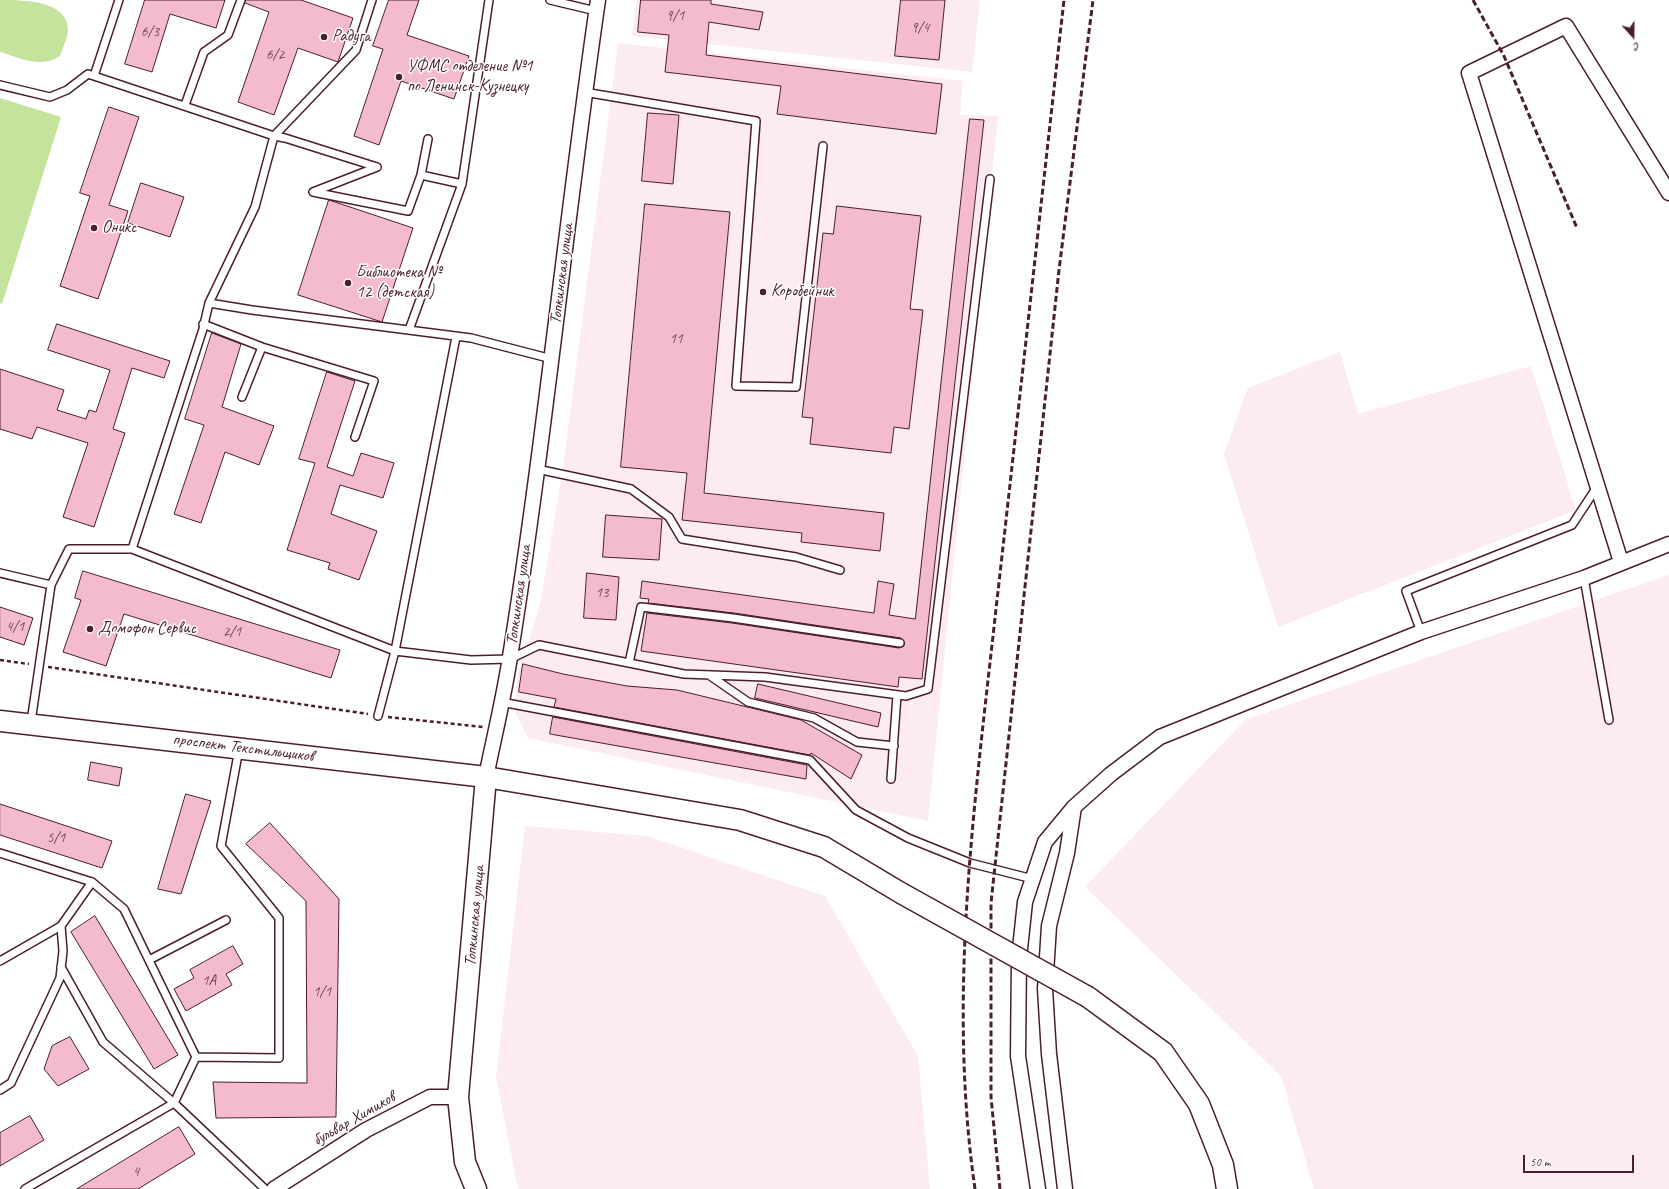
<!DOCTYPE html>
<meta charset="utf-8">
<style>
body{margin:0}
#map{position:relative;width:1669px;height:1189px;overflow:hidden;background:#fff;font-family:Caveat,sans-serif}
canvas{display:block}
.north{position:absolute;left:1613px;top:16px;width:40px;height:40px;-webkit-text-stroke:3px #fff;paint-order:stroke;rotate:159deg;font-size:11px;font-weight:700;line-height:16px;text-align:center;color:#4a1f2b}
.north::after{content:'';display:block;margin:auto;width:14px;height:18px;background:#4a1f2b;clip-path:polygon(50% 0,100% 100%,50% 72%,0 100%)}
.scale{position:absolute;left:1523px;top:1155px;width:111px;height:18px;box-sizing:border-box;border:2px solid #4a1f2b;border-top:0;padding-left:5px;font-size:12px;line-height:14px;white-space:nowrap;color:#4a1f2b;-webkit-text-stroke:3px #fff;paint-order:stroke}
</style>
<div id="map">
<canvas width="1669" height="1189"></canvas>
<div class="north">С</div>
<div class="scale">50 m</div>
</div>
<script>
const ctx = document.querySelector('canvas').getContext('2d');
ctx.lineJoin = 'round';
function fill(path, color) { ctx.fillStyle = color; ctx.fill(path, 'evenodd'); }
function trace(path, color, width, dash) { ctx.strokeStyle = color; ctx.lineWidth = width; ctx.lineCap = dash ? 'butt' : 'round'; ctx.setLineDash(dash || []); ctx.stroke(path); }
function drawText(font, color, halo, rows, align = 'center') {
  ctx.font = font + ' Caveat,sans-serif'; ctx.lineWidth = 3; ctx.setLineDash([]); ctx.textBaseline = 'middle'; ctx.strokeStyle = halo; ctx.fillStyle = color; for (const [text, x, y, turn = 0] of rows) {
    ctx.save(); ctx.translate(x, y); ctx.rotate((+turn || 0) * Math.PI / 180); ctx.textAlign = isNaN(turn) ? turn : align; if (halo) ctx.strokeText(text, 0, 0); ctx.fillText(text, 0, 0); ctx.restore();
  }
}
fill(new Path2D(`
 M637 0H980L972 72 632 36Z
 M618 43 963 81 960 115 998 116 928 821 528 738 515 712 517 676 540 605 563 468Z
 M1340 352 1358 414 1531 366 1576 510 1278 627 1224 454 1248 388Z
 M1669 575V1189H1314L1281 1076 1085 887 1245 720Z
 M525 826 647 836 825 896 918 1056 930 1189H518L496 1077Z`), '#fcebf0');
fill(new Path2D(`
 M0 0C22 0 68 0 68 30 68 38 62 48 60 56 40 69 21 58 0 52Z
 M0 98 61 117 2 304 0 303Z`), '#c4e49d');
const building = new Path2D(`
 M145 0H225L216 28 170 14 152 72 125 64Z
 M246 0H301L353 18 338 62 298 48 274 115 238 102 269 12 245 3Z
 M389 0H419L407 35 469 56 454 99 401 81 379 145 354 136 383 49 373 46Z
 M641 0H711V4L763 12 759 30 709 22 706 55 942 84 936 134 777 114 781 86 665 72 669 35 638 32Z
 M901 0H945L939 60 895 56Z
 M109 107 139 117 109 205 128 211 98 299 60 286 90 196 80 193Z
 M648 113 679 115 673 184 642 181Z
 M970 119 984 120 922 679 899 677 898 687 641 651 647 613 732 623 899 648 904 646V641L901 638 734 613 648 603 649 599 640 598 642 581 874 613 878 581 894 584 889 615 915 619Z
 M141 183 184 197 170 237 128 223Z
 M329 200 413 228 382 322 298 295Z
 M645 204 730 212 704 493 884 513 880 551 801 542 802 533 682 520 687 473 621 467Z
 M837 206 921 216 910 309 923 310 909 429 894 427 891 453 810 444 813 418 802 417 823 233 833 234Z
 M57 324 170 361 164 378 132 368 113 429 125 433 94 527 63 517 88 443 37 427 32 439 0 429V369L64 390 57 410 86 419 89 410 96 412 110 370 48 350Z
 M212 333 241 344 222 407 274 426 259 465 225 452 201 523 174 514 204 425 185 419Z
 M327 372 355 381 327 467 353 476 361 453 394 463 383 498 340 485 331 514 377 531 359 580 328 569 330 563 287 550 315 463 299 459Z
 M606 515 662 519 659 560 603 557Z
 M83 571 340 650 331 678 124 614 106 666 63 652 81 600 75 598Z
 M587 573 619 577 616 620 584 618Z
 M0 607 33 618 24 645 0 637Z
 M523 664 563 674 627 686 677 690 801 720 862 755 851 779 811 753 810 755 554 707 556 699 519 692Z
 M758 684 881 713 878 727 755 698Z
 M553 717 807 765 806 779 550 734Z
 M91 762 122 768 119 786 88 780Z
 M186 794 211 801 181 894 158 889Z
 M0 804 112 841 102 868 0 835Z
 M270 823 339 899 336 1117 216 1118 213 1082 307 1083 306 901 246 844Z
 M95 916 178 1055 154 1069 71 932Z
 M233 946 243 964 226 974 232 985 186 1011 174 989 194 978 190 970Z
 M70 1037 89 1069 58 1086 44 1069 52 1046Z
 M30 1116 44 1140 0 1166V1133Z
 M179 1127 195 1154 138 1189H77Z`);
fill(building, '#f4bbce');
trace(building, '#4a1f2b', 1);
const lane = new Path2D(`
 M550 0 596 11
 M94 76 119 0
 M0 85 50 97 67 90 88 74 274 136 285 138 377 167
 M584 92 756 121 736 386 796 387 823 146
 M185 105 204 52 228 35 241 0
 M377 167 313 192 408 211 421 175 462 184
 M421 175 428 139
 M209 303 252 310 471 338 552 359
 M203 324 262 347 374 381 355 437
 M409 330 462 184 489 0
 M242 397 262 347
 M537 469 631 489 669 517 682 539 796 557 840 570
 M132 549 203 329 209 303 255 207 274 136 356 50 372 0
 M0 573 51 585
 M1584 578 1609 720
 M1421 632 1406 591 1572 525 1597 487
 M629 663 641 607 733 618 900 643
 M709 675 748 702 814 718 857 742 894 746
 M501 702 810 760 856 810 908 838 970 863 1033 879
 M378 716 395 651 456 337
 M31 722 51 585 69 549H132L395 651 471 660 510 659 539 645 684 674 765 677 906 696 928 689 990 179
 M891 779 897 695
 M0 853 92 882 124 909 196 1057
 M149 960 226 920
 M0 961 61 926
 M61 967 103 1042 174 1103 265 1189
 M0 1090 11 1083 60 978 63 951 61 926 92 882
 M25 1189 174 1103 196 1057 279 1058V918L221 846 239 749`);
const street = new Path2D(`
 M1621 562 1469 73 1566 26 1669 193
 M486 777C494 737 504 697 510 657 545 439 566 219 598 0
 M274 1189 366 1130 430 1097H458
 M1038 1189 1018 1056 1019 958 1025 902 1045 842 1074 807 1111 774 1160 737 1421 632 1584 578 1669 544
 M1065 1189 1049 1054 1045 989 1049 926 1067 853 1074 807`);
const secondary = new Path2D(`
 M0 721 486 777 740 820 824 847 901 893
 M1088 997 1163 1052 1199 1104 1223 1165 1227 1189
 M476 1189 465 1162 458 1097 486 777`);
trace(lane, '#4a1f2b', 10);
trace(street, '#4a1f2b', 17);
trace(secondary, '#4a1f2b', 23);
trace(new Path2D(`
 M0 660 29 664
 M48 667 368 714
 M388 717 483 727`), '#4a1f2b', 2.5, [4, 3]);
trace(lane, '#fff', 7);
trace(street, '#fff', 14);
trace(secondary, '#fff', 20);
trace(new Path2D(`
 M1473 0 1504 56 1577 228
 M975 1189C947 996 975 801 996 609 1019 406 1041 203 1064 0
 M1000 1189 991 1097V903L1059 270 1093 0`), '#4a1f2b', 3, [6, 3]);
const secondaryBridge = new Path2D(`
 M901 893 1088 997`);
trace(secondaryBridge, '#4a1f2b', 23, []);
trace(secondaryBridge, '#fff', 20);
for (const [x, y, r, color] of [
 [324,37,4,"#4a1f2b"],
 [399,77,4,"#4a1f2b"],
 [94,228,4,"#4a1f2b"],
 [348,283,4,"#4a1f2b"],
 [763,292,4,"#4a1f2b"],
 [90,629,4,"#4a1f2b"]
]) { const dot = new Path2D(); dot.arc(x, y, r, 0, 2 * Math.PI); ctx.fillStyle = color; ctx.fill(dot); trace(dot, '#fff', 1.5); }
drawText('15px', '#744654', null, [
 ["9/1",675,16],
 ["9/4",920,28],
 ["6/3",150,32],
 ["6/2",275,55],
 ["11",676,339],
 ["13",602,593],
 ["4/1",15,627],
 ["2/1",232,632],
 ["5/1",56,838],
 ["1А",209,981],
 ["1/1",322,992],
 ["4",136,1172]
]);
drawText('17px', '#4a1f2b', '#fff', [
 ["Радуга",332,37],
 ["УФМС отделение №1",407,67],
 ["по Ленинск-Кузнецку",407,87],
 ["Оникс",102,228],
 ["Библиотека №",356,273],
 ["12 (детская)",356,293],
 ["Коробейник",771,292],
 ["Домофон Сервис",98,629]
], 'left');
drawText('17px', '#4a1f2b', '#fff', [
 ["Топкинская улица",562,274,-83],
 ["Топкинская улица",519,595,-82],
 ["проспект Текстильщиков",243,748,7],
 ["Топкинская улица",475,916,-85],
 ["бульвар Химиков",354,1119,-30]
]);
</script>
